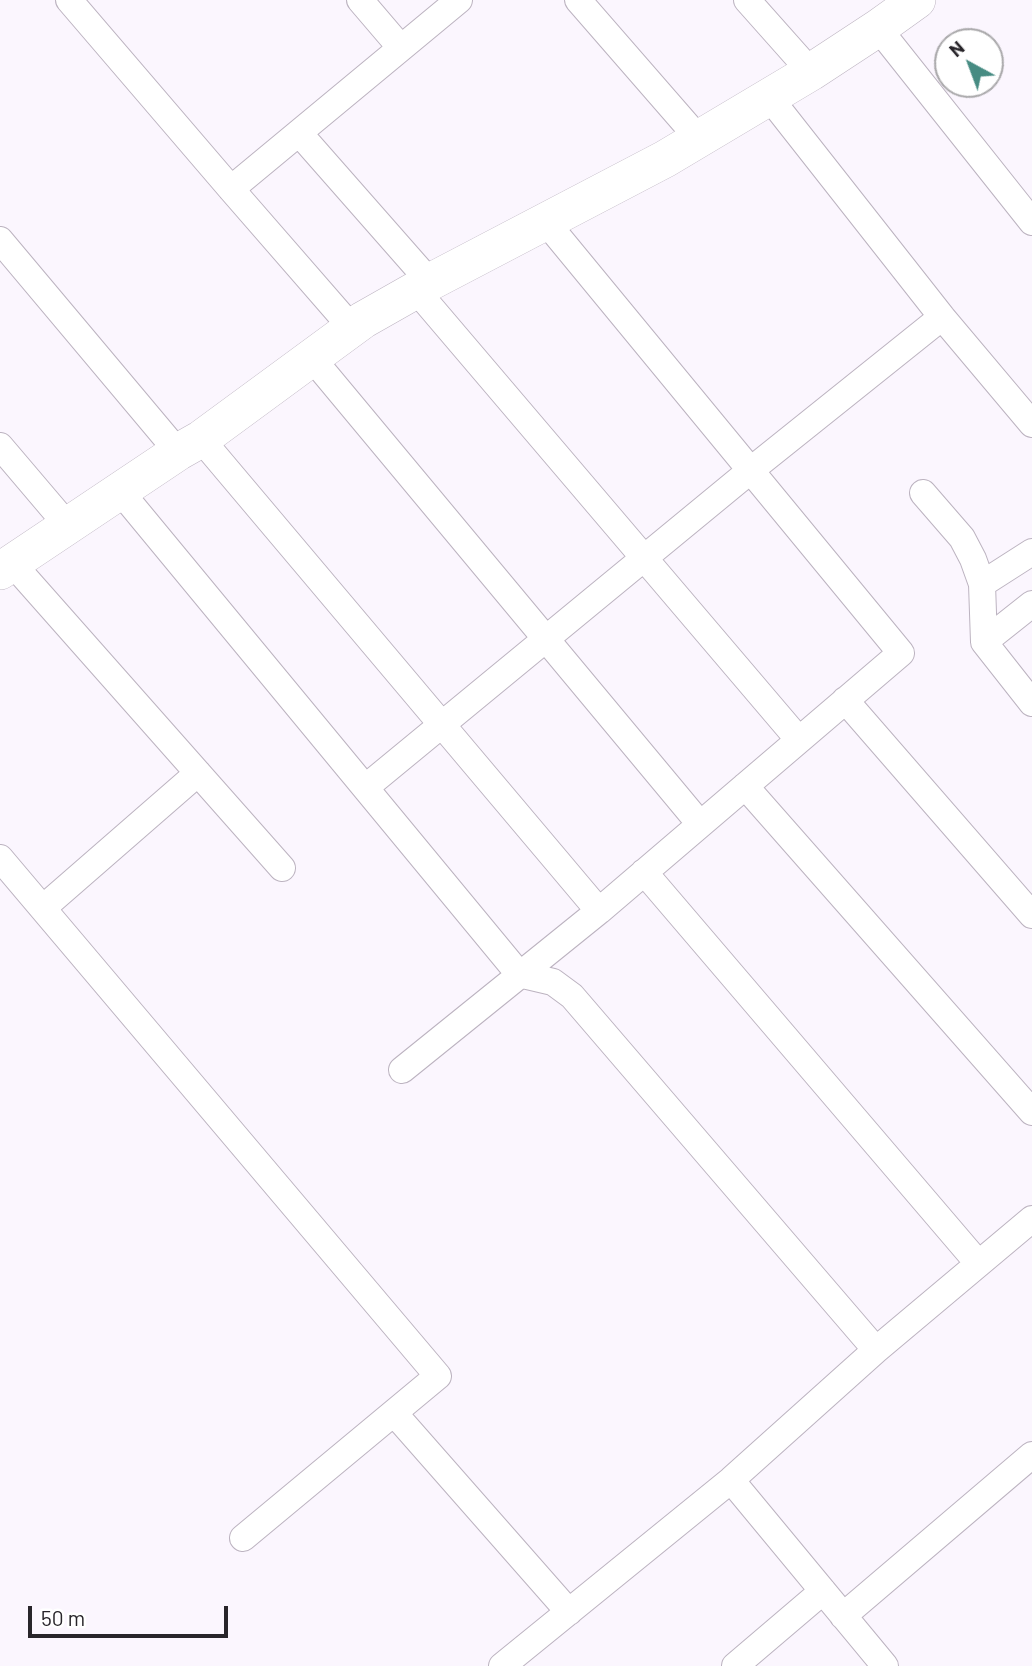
<!DOCTYPE html>
<style>
body{margin:0}
#map{position:relative;width:1032px;height:1666px;overflow:hidden;background:#fbf6fe;font-family:Barlow,sans-serif}
canvas{display:block}
.north{position:absolute;left:934px;top:28px;width:70px;height:70px;box-sizing:border-box;background:#fff;border:2px solid #a9a8aa;border-radius:50%;rotate:319deg;font-size:19px;font-weight:700;line-height:28px;text-align:center;color:#28252a}
.north::after{content:'';display:block;margin:auto;width:24px;height:32px;background:#478c83;clip-path:polygon(50% 0,100% 100%,50% 72%,0 100%)}
.scale{position:absolute;left:28px;top:1606px;width:200px;height:32px;box-sizing:border-box;border:4px solid #28252a;border-top:0;padding-left:9px;font-size:21px;line-height:24px;white-space:nowrap;color:#28252a;-webkit-text-stroke:5px #fff;paint-order:stroke}
</style>
<div id="map">
<canvas width="1032" height="1666"></canvas>
<div class="north">N</div>
<div class="scale">50 m</div>
</div>
<script>
const ctx = document.querySelector('canvas').getContext('2d');
ctx.lineJoin = 'round';
function trace(path, color, width, dash) { ctx.strokeStyle = color; ctx.lineWidth = width; ctx.lineCap = dash ? 'butt' : 'round'; ctx.setLineDash(dash || []); ctx.stroke(path); }
const street = new Path2D(`
 M69 0 231 189 352 328
 M360 0 401 48
 M578 0 699 139
 M747 0 811 72
 M878 28 1032 222
 M769 97 942 317 1032 424
 M299 133 430 282
 M231 189 459 0
 M0 240 178 452
 M416 290 799 740
 M312 358 700 824
 M201 439 599 911
 M0 446 68 526
 M120 491 519 974 553 982 572 996 876 1350
 M923 493 962 538 973 559 982 584 984 642 1032 703
 M13 564 282 868
 M982 584 1032 552
 M984 642 1032 604
 M845 700 1032 915
 M745 786 1032 1112
 M366 787 751 470 942 317
 M0 858 438 1376 243 1538
 M644 872 978 1263
 M43 908 198 773
 M402 1070 599 911 901 653 546 222
 M394 1413 569 1612
 M731 1480 885 1666
 M843 1616 1032 1455
 M502 1666 731 1480 876 1350 1032 1219
 M735 1666 823 1591`);
const secondary = new Path2D(`
 M0 571 178 452 201 439 363 320 430 282 665 159 811 72 878 28 917 0`);
trace(street, '#bcb3c0', 28);
trace(secondary, '#bcb3c0', 38);
trace(street, '#fff', 26);
trace(secondary, '#fff', 37);
</script>
